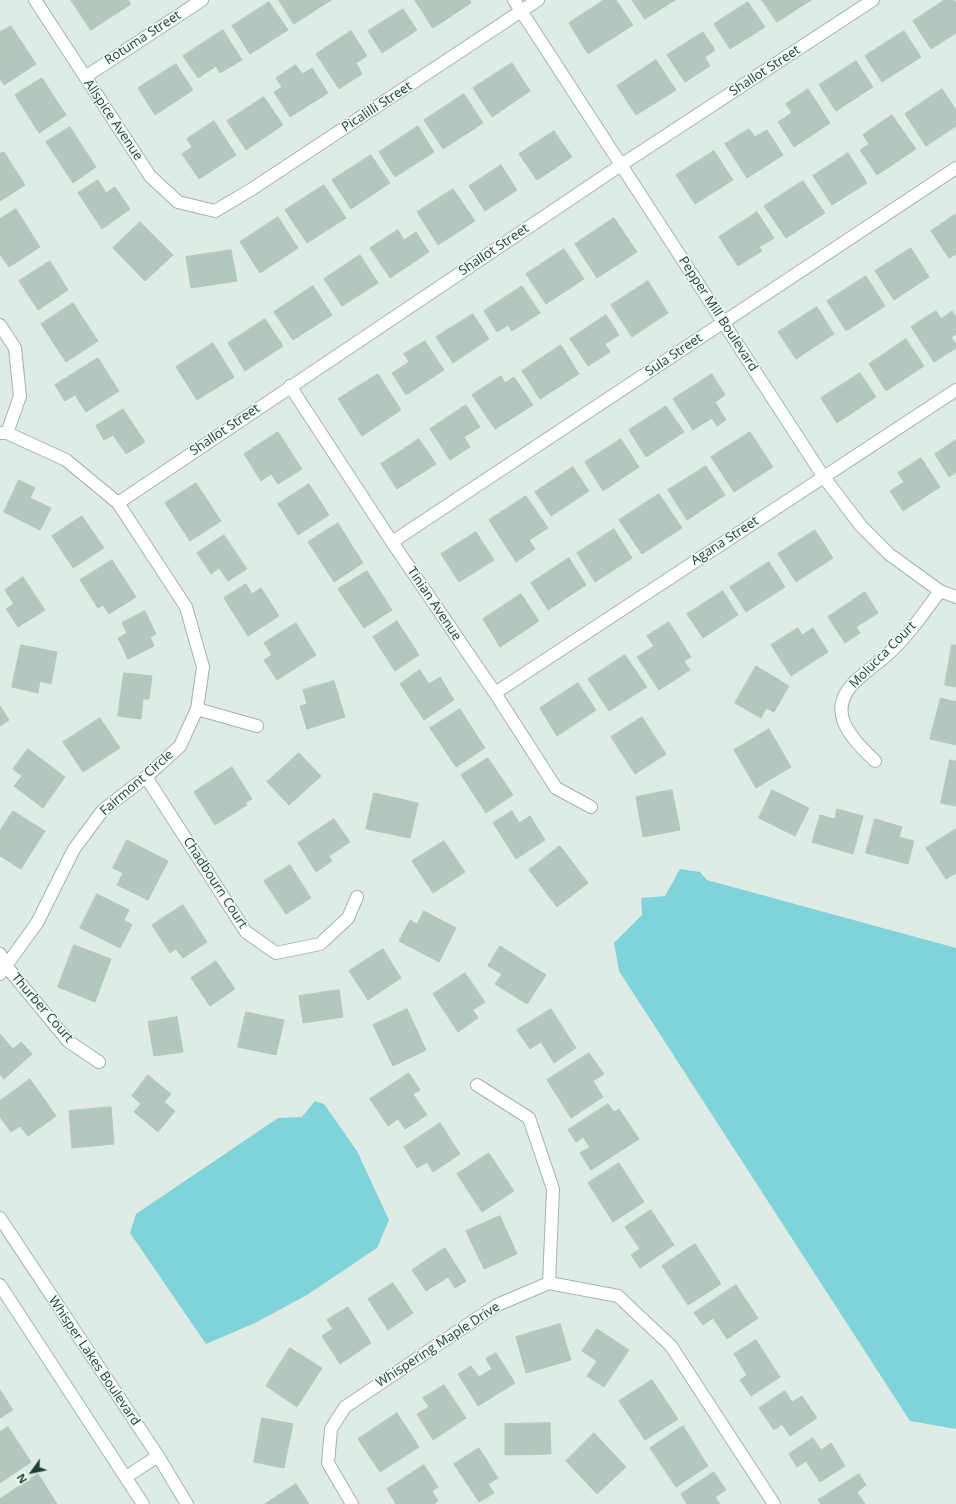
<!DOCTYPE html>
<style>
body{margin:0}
#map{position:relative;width:956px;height:1504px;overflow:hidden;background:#dfece5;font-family:"Open Sans",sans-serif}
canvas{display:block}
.north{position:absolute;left:12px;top:1452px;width:40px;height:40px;-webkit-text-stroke:3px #f0f9f3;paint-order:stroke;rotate:237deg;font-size:11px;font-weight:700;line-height:16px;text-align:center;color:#1e3f33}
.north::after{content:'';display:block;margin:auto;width:14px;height:18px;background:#1e3f33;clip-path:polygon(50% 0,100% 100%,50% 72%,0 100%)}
</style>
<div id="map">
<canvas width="956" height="1504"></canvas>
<div class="north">N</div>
</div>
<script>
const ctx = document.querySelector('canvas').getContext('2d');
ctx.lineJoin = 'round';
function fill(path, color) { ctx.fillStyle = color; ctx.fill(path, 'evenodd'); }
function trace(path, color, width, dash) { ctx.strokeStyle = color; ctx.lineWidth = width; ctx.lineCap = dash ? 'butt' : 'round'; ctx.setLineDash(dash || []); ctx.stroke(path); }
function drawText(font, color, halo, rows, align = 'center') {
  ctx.font = font + ' "Open Sans",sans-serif'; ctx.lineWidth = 3; ctx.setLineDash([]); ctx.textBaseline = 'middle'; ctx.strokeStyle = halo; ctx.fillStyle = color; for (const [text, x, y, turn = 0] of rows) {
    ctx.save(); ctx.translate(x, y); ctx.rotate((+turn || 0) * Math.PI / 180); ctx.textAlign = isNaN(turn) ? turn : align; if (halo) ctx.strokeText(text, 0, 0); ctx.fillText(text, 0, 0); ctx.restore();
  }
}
fill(new Path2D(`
 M680 869 700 872 707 880 956 948V1429L910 1421 619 971 614 943 642 915 641 898 665 896Z
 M315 1101 324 1104 357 1151 389 1220 377 1248 307 1295 255 1323 206 1344 130 1233 136 1214 278 1118 302 1117Z`), '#80d3d9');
const building = new Path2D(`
 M71 0H128L131 4 91 30Z
 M279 0H331L294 24Z
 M415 0H470L471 3 433 28Z
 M604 0H616L633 25 588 54 569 23Z
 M632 0H675L645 19Z
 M762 0H811L777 22Z
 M945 0H954L956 3V33L931 49 913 21Z
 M269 2 288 30 250 54 232 26Z
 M748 2 765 27 730 49 714 24Z
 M403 9 417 30 382 53 368 31Z
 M11 26 36 64 4 85 0 79V32Z
 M223 30 242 60 220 73 216 66 198 78 183 56Z
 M351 31 367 56 356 63 362 74 339 89 316 54Z
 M904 31 921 57 882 82 865 56Z
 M703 32 715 50 705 57 710 66 685 82 667 55Z
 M656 60 676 90 636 115 617 86Z
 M856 61 873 87 836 111 819 85Z
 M512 63 530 91 492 117 473 88Z
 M176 64 193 90 155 115 138 88Z
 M296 65 302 74 312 68 328 93 290 117 274 92 282 87 276 78Z
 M42 78 66 115 39 133 15 95Z
 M808 89 830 123 794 147 778 122 792 113 786 104Z
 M942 89 956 110V126L926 146 905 114Z
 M464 94 483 123 443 149 424 120Z
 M264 97 283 125 246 150 227 121Z
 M892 115 916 149 877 175 860 150 869 144 863 135Z
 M214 121 236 155 199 179 182 154 192 147 187 139Z
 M418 126 434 152 395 177 379 152Z
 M70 127 96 167 73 183 46 142Z
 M749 129 755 137 767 130 783 155 747 178 725 144Z
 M554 131 572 157 537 180 519 154Z
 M714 151 733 180 695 204 676 175Z
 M4 152 25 185 0 201V154Z
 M848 153 867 183 832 205 813 176Z
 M371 155 390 183 351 209 332 180Z
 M501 165 517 190 485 211 469 186Z
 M98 180 106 193 115 187 130 209 102 229 78 193Z
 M803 181 825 213 786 238 764 206Z
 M324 185 346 218 307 243 285 210Z
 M453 189 475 221 438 245 417 212Z
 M16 209 40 247 9 267 0 254V219Z
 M757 212 774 238 759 247 762 251 738 266 719 237Z
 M956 214V254L949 258 931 231Z
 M278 217 298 248 260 273 240 242Z
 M614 218 637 252 597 278 575 244Z
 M140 222 173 255 145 281 113 248Z
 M398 230 404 240 416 232 429 252 390 278 370 248Z
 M911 248 929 277 894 300 875 271Z
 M564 249 584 279 546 304 526 274Z
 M231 250 237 281 191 288 186 257Z
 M360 255 378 283 342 306 324 279Z
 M50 261 68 290 38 310 19 281Z
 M866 276 885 306 846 331 827 301Z
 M648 281 668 313 632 337 611 305Z
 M313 286 332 315 293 340 274 312Z
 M522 286 540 313 512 331 508 325 497 332 484 311Z
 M73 303 98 341 66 362 41 324Z
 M817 307 834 334 796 359 778 332Z
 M936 311 941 319 952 311 956 317V334L951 337 956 344V348L934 362 911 327Z
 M473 314 489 339 453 363 436 337Z
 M606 315 619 335 605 344 610 352 588 366 570 339Z
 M265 319 283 346 245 371 228 343Z
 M906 339 924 366 886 391 869 364Z
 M425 341 444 370 406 395 392 373 409 362 404 354Z
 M213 343 234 377 197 400 176 367Z
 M561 345 579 374 540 399 522 371Z
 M98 358 119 391 86 412 75 395 65 401 55 385Z
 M860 373 876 397 837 423 821 398Z
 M378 374 401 410 362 436 338 399Z
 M712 374 725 395 715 402 726 420 717 426 712 418 693 430 673 399Z
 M501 376 505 383 514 377 533 405 495 429 472 395Z
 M466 405 480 427 464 437 470 447 450 460 430 429Z
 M666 406 684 432 646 457 629 430Z
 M123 409 145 442 126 454 113 435 104 440 96 426Z
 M278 432 302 469 278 484 271 474 261 481 244 454Z
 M750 432 773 467 734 492 711 457Z
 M419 439 436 464 397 489 381 464Z
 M621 439 639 467 603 491 585 462Z
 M956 440V472L949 477 935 454Z
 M921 458 940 487 903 511 890 491 904 482 898 473Z
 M706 466 725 495 687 520 668 490Z
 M573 467 589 491 551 516 535 492Z
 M19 480 35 488 30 498 51 508 40 530 4 512Z
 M196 483 221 521 190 541 165 503Z
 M309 484 329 515 298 535 278 504Z
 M659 494 682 528 642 554 619 520Z
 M526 496 548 528 529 540 535 549 516 562 489 520Z
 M82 516 104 548 73 568 52 536Z
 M338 523 363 563 334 582 308 542Z
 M614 529 632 558 595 582 577 553Z
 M815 530 833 558 796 582 778 554Z
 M476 532 494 560 459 582 441 554Z
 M224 535 247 569 228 581 219 568 211 574 197 553Z
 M569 558 586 585 548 610 531 583Z
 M112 560 136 597 109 614 103 605 98 608 80 580Z
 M769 562 785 587 746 612 730 587Z
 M367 571 392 610 364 628 338 589Z
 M23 577 45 610 18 627 6 609 14 604 5 590Z
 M246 584 252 594 261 588 279 616 248 636 224 598Z
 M723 591 738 615 703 638 687 614Z
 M865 592 878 613 856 627 860 633 845 643 828 617Z
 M521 594 539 621 500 647 483 619Z
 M145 611 156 634 150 637 154 646 128 659 118 638 127 633 122 623Z
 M397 621 419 655 395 671 373 637Z
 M669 622 691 657 684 661 690 670 659 690 637 657 654 646 647 636Z
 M296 623 316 655 277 680 264 660 272 655 264 643Z
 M798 628 802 635 813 628 828 652 791 676 771 645Z
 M21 645 57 652 51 684 40 681 38 693 12 687Z
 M952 645H956V687L945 685Z
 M625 655 647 687 609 711 588 679Z
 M756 666 789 686 774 712 766 708 761 718 735 703Z
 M420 670 429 684 440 677 454 700 424 720 400 684Z
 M124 673 152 676 149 699H143L141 719 118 716Z
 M334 681 345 717 307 729 300 706 307 704 303 690Z
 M578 683 596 710 557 736 540 708Z
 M941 698 956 702V745L930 739Z
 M0 706 9 720 0 726Z
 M460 709 485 748 456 767 430 728Z
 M642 717 666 754 635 774 611 737Z
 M100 718 120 748 83 772 63 742Z
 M769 729 791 767 756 788 734 750Z
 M28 749 65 777 43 808 14 786 22 776 13 769Z
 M299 753 321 776 289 805 267 782Z
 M488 758 513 795 486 813 461 775Z
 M950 760 956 761V806L941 803Z
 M232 767 252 799 245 803 247 805 215 825 194 792Z
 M672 790 680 830 643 837 636 797Z
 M772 790 809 808 795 836 759 818Z
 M374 793 418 803 410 838 366 829Z
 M837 809 863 816 853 854 812 842 820 815 835 819Z
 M13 811 45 831 21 869 0 856V831Z
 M512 811 519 823 530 816 545 840 516 859 493 823Z
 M334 819 350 842 329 856 332 861 316 872 298 843Z
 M875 819 902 827 899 837 914 841 908 864 866 853Z
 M956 829V873L946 879 926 848Z
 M127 840 168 861 148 900 117 885 123 873 113 868Z
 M444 841 465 872 433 893 412 861Z
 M560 846 588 883 557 907 529 870Z
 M290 865 311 898 286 914 264 881Z
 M97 894 129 910 124 920 132 925 120 948 80 928Z
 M183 905 207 942 183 958 176 949 170 953 152 925Z
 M424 911 456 928 439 962 399 941 410 920 417 924Z
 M74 945 111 959 95 1002 58 987Z
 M500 946 546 975 527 1004 495 984 502 974 488 966Z
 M383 949 401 978 368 1000 349 971Z
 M216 961 235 989 210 1006 191 978Z
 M465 973 485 1002 473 1010 478 1018 458 1032 433 994Z
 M339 990 343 1017 303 1023 299 996Z
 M407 1009 426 1050 393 1066 373 1025Z
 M551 1009 576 1048 554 1063 541 1042 530 1049 517 1030Z
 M246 1012 284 1020 276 1055 238 1047Z
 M177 1017 183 1052 154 1056 148 1022Z
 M0 1034 13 1049 21 1042 32 1054 4 1079 0 1074Z
 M589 1053 604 1074 593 1081 603 1097 571 1118 547 1080Z
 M409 1073 420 1090 413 1094 427 1115 405 1129 398 1119 388 1126 370 1099Z
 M148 1075 171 1094 164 1102 175 1111 158 1132 134 1112 141 1104 132 1096Z
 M30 1079 56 1116 28 1136 20 1126 11 1132 0 1117V1101Z
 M608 1104 614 1112 619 1109 639 1139 591 1170 580 1153 590 1147 583 1137 576 1142 568 1130Z
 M111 1107 114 1144 72 1148 69 1111Z
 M440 1123 460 1154 433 1172 427 1162 417 1168 404 1147Z
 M489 1153 514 1191 482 1212 457 1174Z
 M619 1163 644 1202 613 1222 588 1183Z
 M651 1210 674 1245 640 1268 631 1255 640 1249 625 1227Z
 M500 1216 517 1254 484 1269 466 1231Z
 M695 1244 721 1284 688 1305 662 1266Z
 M445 1248 466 1281 455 1288 448 1277 426 1291 412 1270Z
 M393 1283 413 1313 388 1330 368 1299Z
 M736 1285 758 1318 727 1339 713 1318 703 1325 694 1313Z
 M348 1307 371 1343 340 1364 322 1336 333 1329 327 1320Z
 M560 1324 571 1360 526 1373 516 1337Z
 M597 1329 629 1350 604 1387 587 1376 597 1361 582 1351Z
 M756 1340 780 1377 751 1396 740 1380 747 1375 734 1354Z
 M290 1348 322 1368 297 1407 266 1386Z
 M496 1353 515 1383 478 1406 458 1374 471 1366 479 1377 492 1369 486 1359Z
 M652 1380 678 1419 645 1440 619 1401Z
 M444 1385 466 1418 433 1440 417 1414 429 1407 423 1398Z
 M0 1390 13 1410 0 1418Z
 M785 1391 792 1402 802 1396 817 1418 790 1436 782 1424 774 1430 759 1408Z
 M397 1413 419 1447 380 1472 358 1439Z
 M262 1418 293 1424 284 1468 254 1462Z
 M550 1423 551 1454 505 1455V1424Z
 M683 1426 708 1466 676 1487 650 1448Z
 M8 1427 31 1462 0 1483V1432Z
 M594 1433 626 1467 597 1494 566 1461Z
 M813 1438 821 1450 831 1443 845 1466 820 1482 806 1461 797 1467 789 1454Z
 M479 1448 498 1478 488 1484 494 1493 479 1502 454 1464Z
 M424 1465 438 1487 432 1491 438 1501 434 1504H396L387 1489Z
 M714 1472 726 1490 715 1497 720 1504H687L681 1494Z
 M38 1474 57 1504H0V1499Z
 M859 1474 866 1485 857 1492 865 1504H821L818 1500Z
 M296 1484 309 1504H265Z`);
fill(building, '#b4c7be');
trace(building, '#b1c7bc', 1);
const street = new Path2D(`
 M35 0 150 176 178 202 215 211 252 189 538 0
 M85 77 202 0
 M0 325 15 348 20 396 7 433
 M290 386 392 542 495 693 556 788 591 807
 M0 433H7L66 460 118 503 186 607 203 667 197 709 180 746 146 777 103 810 74 849 37 923 0 974
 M118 503 621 165 873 0
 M392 542 956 168
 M495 693 956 390
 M197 709 257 726
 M875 761C849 736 823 709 859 678 868 670 878 663 887 655 908 636 924 613 940 591
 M146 777 246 932 276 953 320 944 348 918 357 897
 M0 954 6 966 68 1041 99 1062
 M477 1085 529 1118 553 1189 549 1283
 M126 1477 158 1456
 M352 1504 328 1463 331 1429 345 1407 497 1305 549 1283 618 1296 671 1346 774 1504`);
const secondary = new Path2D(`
 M514 0 823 476 861 526 889 554 940 591 956 597
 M0 1218 158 1456 187 1504
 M0 1285 143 1504`);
trace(street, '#a1b5ac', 14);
trace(secondary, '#9cb9ad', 14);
trace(street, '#fff', 12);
trace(secondary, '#fff', 12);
drawText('13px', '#1e3f33', '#f0f9f3', [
 ["Rotuma Street",143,38,-33],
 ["Shallot Street",765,71,-33],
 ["Picalilli Street",377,107,-33],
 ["Allspice Avenue",113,120,56],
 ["Shallot Street",494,250,-34],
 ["Pepper Mill Boulevard",718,314,57],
 ["Sula Street",674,355,-34],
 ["Shallot Street",225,430,-34],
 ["Agana Street",725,541,-33],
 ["Tinian Avenue",434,604,56],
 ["Molucca Court",883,655,-45],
 ["Fairmont Circle",137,783,-41],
 ["Chadbourn Court",215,883,57],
 ["Thurber Court",42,1008,49],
 ["Whispering Maple Drive",438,1345,-33],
 ["Whisper Lakes Boulevard",94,1361,56]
]);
</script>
